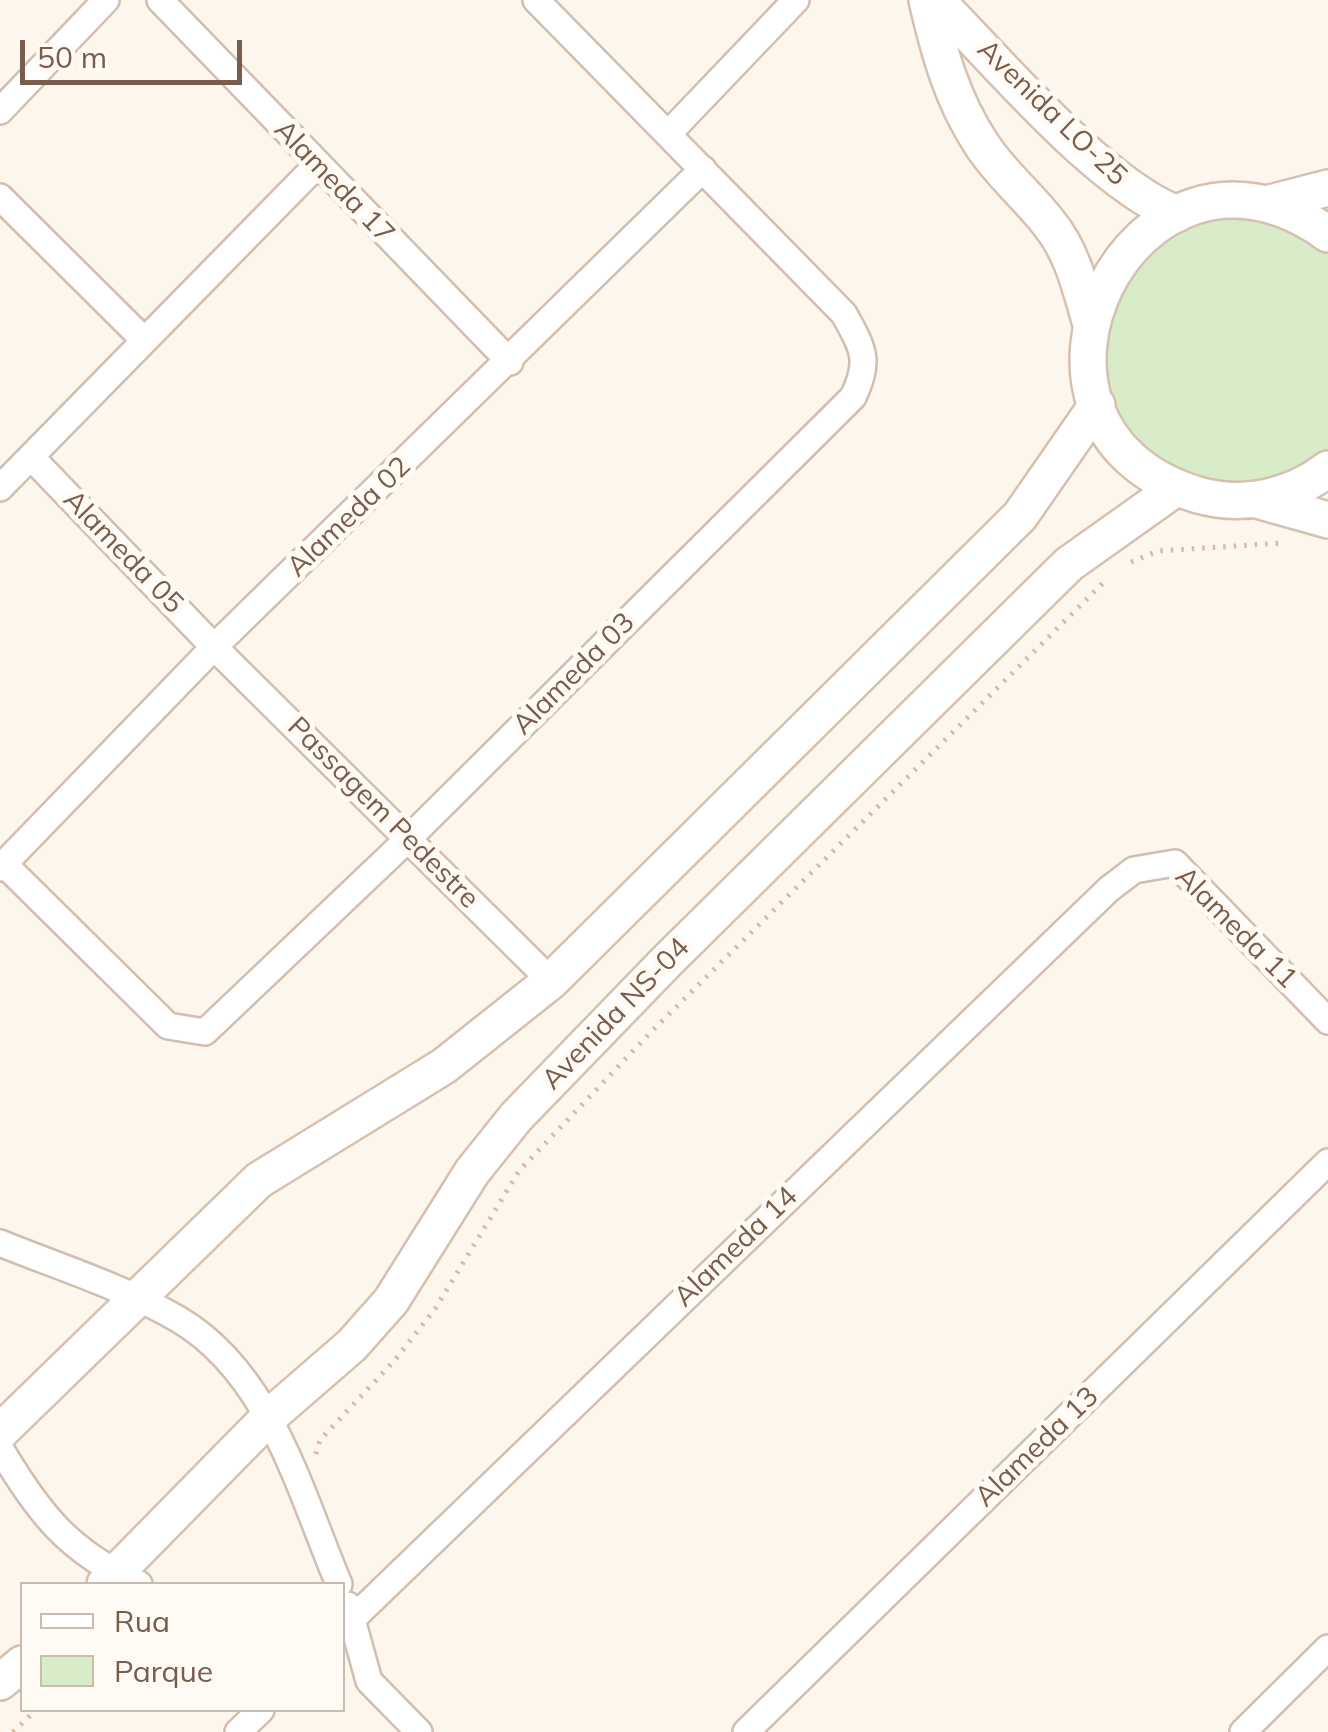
<!DOCTYPE html>
<style>
body{margin:0}
#map{position:relative;width:1328px;height:1732px;overflow:hidden;background:#fdf6ec;font-family:Mulish,sans-serif}
canvas{display:block}
.legend{position:absolute;left:20px;top:1582px;width:325px;height:130px;box-sizing:border-box;background:#fffaf3;border:2px solid #cabbb1;margin:0;padding:12px 18px;list-style:none;font-size:30px;color:#7a5c4d}
.legend li{display:flex;align-items:center;gap:20px;height:50px}
.legend b{width:50px;border:2px solid #cabbb1}
.scale{position:absolute;left:20px;top:40px;width:222px;height:45px;box-sizing:border-box;border:5px solid #7a5c4d;border-top:0;padding-left:12px;font-size:30px;line-height:35px;white-space:nowrap;color:#7a5c4d;-webkit-text-stroke:8px #fffaf3;paint-order:stroke}
</style>
<div id="map">
<canvas width="1328" height="1732"></canvas>
<ul class="legend">
<li><b style="height:12px;background:#fff"></b>Rua</li>
<li><b style="height:28px;background:#d8ecc9"></b>Parque</li>
</ul>
<div class="scale">50 m</div>
</div>
<script>
const ctx = document.querySelector('canvas').getContext('2d');
ctx.lineJoin = 'round';
function fill(path, color) { ctx.fillStyle = color; ctx.fill(path, 'evenodd'); }
function trace(path, color, width, dash) { ctx.strokeStyle = color; ctx.lineWidth = width; ctx.lineCap = dash ? 'butt' : 'round'; ctx.setLineDash(dash || []); ctx.stroke(path); }
function drawText(font, color, halo, rows, align = 'center') {
  ctx.font = font + ' Mulish,sans-serif'; ctx.lineWidth = 10; ctx.setLineDash([]); ctx.textBaseline = 'middle'; ctx.strokeStyle = halo; ctx.fillStyle = color; for (const [text, x, y, turn = 0] of rows) {
    ctx.save(); ctx.translate(x, y); ctx.rotate((+turn || 0) * Math.PI / 180); ctx.textAlign = isNaN(turn) ? turn : align; if (halo) ctx.strokeText(text, 0, 0); ctx.fillText(text, 0, 0); ctx.restore();
  }
}
fill(new Path2D(`
 M1220 202 1328 238V463L1307 485 1176 488 1097 405 1090 321 1136 239Z`), '#d8ecc9');
const street = new Path2D(`
 M160 0 510 362
 M0 111 106 0
 M668 134 796 0
 M0 197 143 339
 M31 457 214 647 551 981
 M0 488 317 165
 M4 864 168 1026 205 1032 409 838 853 397C871 360 863 349 844 314L536 0
 M0 868 214 647 703 169
 M0 1243C59 1267 123 1287 178 1319 270 1373 300 1492 339 1584
 M0 1448C39 1514 68 1551 139 1584
 M348 1605 369 1681 419 1732
 M342 1629 1109 889 1134 870 1175 863 1328 1021
 M238 1732 261 1710
 M746 1732 1328 1162
 M1243 1732 1328 1648`);
const secondary = new Path2D(`
 M927 0C939 52 952 100 982 145 1000 173 1027 195 1048 222 1072 251 1080 286 1090 321
 M936 0C998 62 1098 183 1177 214
 M1266 204 1328 188
 M1328 234C1134 94 972 428 1198 495 1244 508 1291 497 1328 469
 M1260 501 1328 520
 M0 1432 259 1180 444 1066 551 981 1020 516 1097 405
 M105 1584 269 1417 352 1345 391 1301 472 1172 516 1117 667 961 1069 564 1176 488
 M0 1682 22 1664`);
trace(street, '#d1beb0', 30);
trace(secondary, '#d6c0b0', 40);
trace(new Path2D(`
 M1131 562 1158 551 1282 543
 M316 1454 320 1440 395 1360 435 1309 519 1171 651 1032 1106 580
 M13 1732 36 1710`), '#d9b8a5', 5, [2.5, 8]);
trace(street, '#fff', 25);
trace(secondary, '#fff', 35);
drawText('28px', '#7a5c4d', '#fffaf3', [
 ["Avenida LO-25",1052,113,44],
 ["Alameda 17",334,182,46],
 ["Alameda 02",349,517,-44],
 ["Alameda 05",123,552,46],
 ["Alameda 03",574,674,-45],
 ["Passagem Pedestre",383,813,45],
 ["Alameda 11",1236,928,45],
 ["Avenida NS-04",616,1014,-46],
 ["Alameda 14",736,1247,-44],
 ["Alameda 13",1037,1447,-44]
]);
</script>
